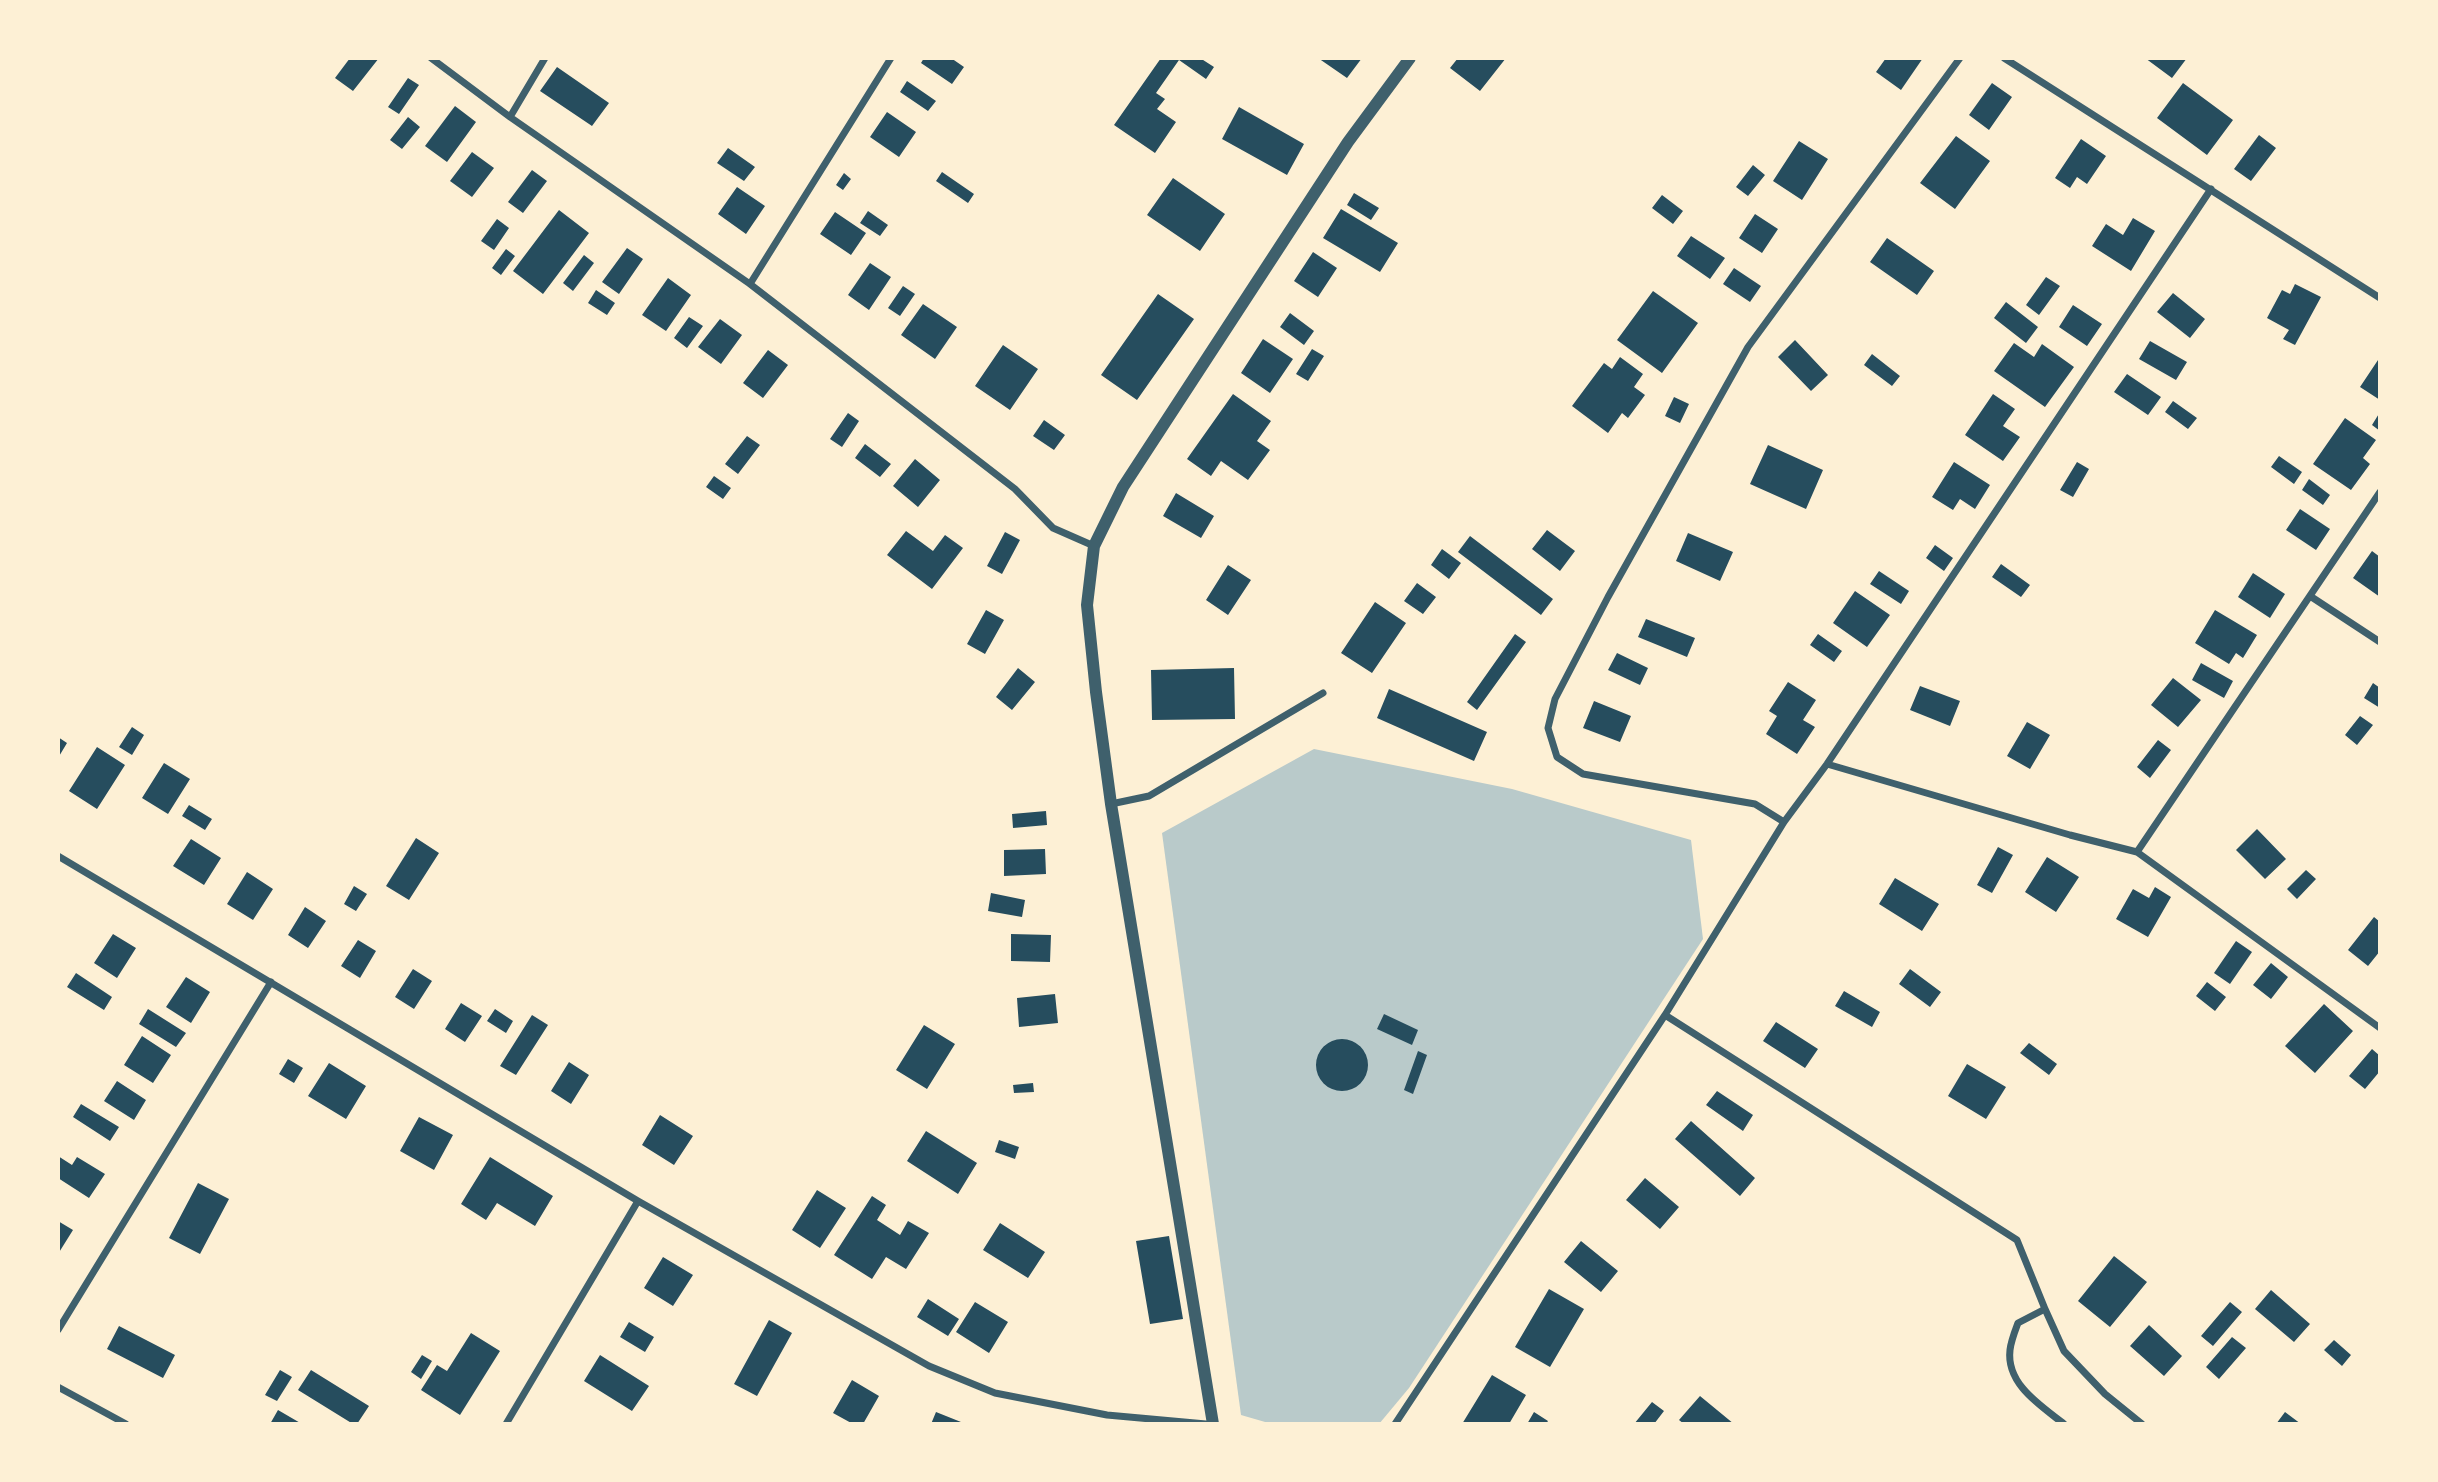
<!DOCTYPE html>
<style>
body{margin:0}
#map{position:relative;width:2438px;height:1482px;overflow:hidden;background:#fdf0d5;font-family:Manrope,sans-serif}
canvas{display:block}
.frame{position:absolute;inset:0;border:60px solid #fdf0d5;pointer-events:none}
</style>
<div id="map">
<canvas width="2438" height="1482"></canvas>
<div class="frame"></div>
</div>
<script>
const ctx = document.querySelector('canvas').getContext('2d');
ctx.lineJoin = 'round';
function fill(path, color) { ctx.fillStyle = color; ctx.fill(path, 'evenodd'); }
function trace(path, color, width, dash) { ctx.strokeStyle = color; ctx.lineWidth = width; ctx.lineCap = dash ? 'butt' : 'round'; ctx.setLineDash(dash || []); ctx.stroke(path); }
fill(new Path2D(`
 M1314 749 1512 789 1691 840 1703 939 1409 1388 1379 1424H1272L1241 1415 1162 833Z`), '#b9caca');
fill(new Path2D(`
 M350 58H379L353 91 335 78Z
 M924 58H951L964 67 952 84 921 63Z
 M1161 58H1200L1214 67 1206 79 1179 60 1156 93 1165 99 1157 109 1176 122 1155 153 1114 125Z
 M1318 58H1362L1347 78Z
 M1458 58H1506L1480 91 1450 68Z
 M1886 58H1923L1901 90 1876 72Z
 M2145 58H2187L2172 78Z
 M557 67 609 103 592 126 540 91Z
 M408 78 419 85 399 114 388 107Z
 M907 81 936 101 928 111 900 92Z
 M1992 83 2012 97 1989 130 1969 115Z
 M2183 83 2233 120 2207 155 2157 118Z
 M455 106 476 122 447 162 425 146Z
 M1239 107 1304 144 1287 175 1222 139Z
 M887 112 916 132 899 157 870 137Z
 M408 117 420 127 402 149 390 140Z
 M2259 135 2276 148 2251 181 2234 169Z
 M1956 136 1990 161 1955 209 1920 183Z
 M2081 139 2106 156 2087 184 2077 177 2070 188 2055 178Z
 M1799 141 1828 159 1802 200 1773 181Z
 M728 148 755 167 744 181 717 163Z
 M472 152 494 168 472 197 450 181Z
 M1753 165 1765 175 1748 196 1736 187Z
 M532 170 547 181 523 213 508 202Z
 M942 172 974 194 968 203 936 181Z
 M844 173 851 179 843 190 836 185Z
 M1173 178 1225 214 1200 251 1147 215Z
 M737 187 765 206 746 234 718 214Z
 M1354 193 1379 208 1371 220 1347 205Z
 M1662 195 1683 211 1673 224 1652 208Z
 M1341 209 1398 243 1380 272 1323 238Z
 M559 210 589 233 543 294 513 271Z
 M868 211 888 225 880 236 860 223Z
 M835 212 866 233 851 255 820 234Z
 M1755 214 1778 229 1762 253 1739 238Z
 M2133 218 2155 231 2131 271 2092 246 2106 224 2123 235Z
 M497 219 509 228 494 250 481 241Z
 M1691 236 1725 258 1710 279 1677 256Z
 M1887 238 1934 271 1917 295 1870 262Z
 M627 248 643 259 619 294 602 282Z
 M506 249 515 256 501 275 492 268Z
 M1313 252 1337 268 1318 297 1294 281Z
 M584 255 594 263 573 291 563 283Z
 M870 263 891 277 869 310 848 295Z
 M1734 268 1761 286 1750 302 1723 284Z
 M2046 277 2060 286 2039 315 2026 305Z
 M668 278 691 295 666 331 642 315Z
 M2295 284 2321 297 2295 345 2283 339 2289 330 2267 318 2282 290 2290 294Z
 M903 286 915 294 900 316 888 308Z
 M596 290 615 303 607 315 588 303Z
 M1653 291 1698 323 1662 373 1617 340Z
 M2173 293 2205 319 2190 338 2157 312Z
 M1158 294 1194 319 1137 400 1101 375Z
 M2006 302 2038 327 2026 343 1994 318Z
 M923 304 957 327 935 359 901 335Z
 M2073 305 2102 324 2087 346 2059 327Z
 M1290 313 1314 331 1304 345 1280 327Z
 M689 317 703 326 687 348 674 338Z
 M720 319 742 335 721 364 698 347Z
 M1263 339 1293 359 1270 393 1241 373Z
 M1795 340 1828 375 1811 391 1778 357Z
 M2150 341 2187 362 2176 380 2139 359Z
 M2014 343 2034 357 2042 344 2074 367 2045 407 1994 371Z
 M1003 345 1038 369 1010 410 975 386Z
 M1312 349 1324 356 1308 381 1296 374Z
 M768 350 788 365 763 398 743 383Z
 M1872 354 1900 376 1892 386 1864 365Z
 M1620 357 1643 374 1634 387 1645 395 1628 418 1622 413 1608 433 1572 406 1604 363 1612 369Z
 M2380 357V400L2360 387Z
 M2127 374 2161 397 2148 415 2114 392Z
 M1233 394 1271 421 1257 441 1270 450 1248 480 1221 461 1211 476 1187 459Z
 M1993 394 2015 409 2003 426 2020 437 2003 461 1965 435Z
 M1674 397 1689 404 1680 423 1665 416Z
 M2173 401 2197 418 2188 429 2165 412Z
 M2380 412V431L2372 425Z
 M848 413 859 421 842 447 830 439Z
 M2345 418 2376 440 2363 458 2370 464 2351 490 2313 464Z
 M1044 420 1065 435 1054 450 1033 436Z
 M747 436 760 445 738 474 725 464Z
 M865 444 891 464 880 477 855 458Z
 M1768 445 1823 470 1806 509 1750 484Z
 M2279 456 2302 472 2294 484 2271 467Z
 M915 459 940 480 918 507 893 486Z
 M1954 462 1990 485 1975 509 1960 499 1953 510 1932 497Z
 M2077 462 2089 469 2073 497 2060 490Z
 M714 476 731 488 723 499 706 487Z
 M2309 479 2330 495 2323 505 2302 490Z
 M1176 493 1214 516 1201 538 1163 516Z
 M2300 509 2330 529 2316 550 2286 530Z
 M1547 530 1575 551 1560 571 1532 549Z
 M906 531 933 551 945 535 963 548 932 589 887 555Z
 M1005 532 1020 540 1002 574 987 566Z
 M1688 533 1733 552 1720 581 1676 561Z
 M1470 536 1553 599 1541 615 1458 552Z
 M1935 545 1953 558 1944 571 1926 558Z
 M1442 549 1461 563 1449 579 1431 565Z
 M2372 551 2380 557V597L2353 578Z
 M2001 564 2030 585 2021 597 1992 577Z
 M1228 565 1251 580 1228 615 1206 600Z
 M1879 571 1909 591 1901 604 1870 584Z
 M2253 573 2285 594 2270 618 2238 597Z
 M1417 583 1436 597 1423 614 1404 601Z
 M1855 591 1890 615 1867 647 1833 623Z
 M1375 602 1406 623 1372 673 1341 653Z
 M986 610 1004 620 985 654 967 644Z
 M2215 610 2257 635 2243 658 2236 653 2229 664 2195 643Z
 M1646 619 1695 638 1687 657 1638 637Z
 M1515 634 1526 642 1477 710 1467 702Z
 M1818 634 1842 651 1834 662 1810 645Z
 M1617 653 1648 668 1640 685 1608 670Z
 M2201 663 2233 681 2224 698 2192 680Z
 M1018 668 1035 682 1012 710 996 697Z
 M1234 668 1235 719 1152 720 1151 670Z
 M2173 678 2201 700 2178 727 2151 705Z
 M1788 682 1816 700 1803 720 1815 727 1797 754 1766 734 1777 716 1769 711Z
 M2373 683 2380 688V708L2364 698Z
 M1920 686 1960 701 1950 726 1910 710Z
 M1389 689 1487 732 1474 761 1377 718Z
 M1594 701 1631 716 1620 742 1583 728Z
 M2360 716 2373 725 2357 745 2345 735Z
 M2027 722 2050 735 2030 769 2007 756Z
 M132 727 144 735 132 755 119 747Z
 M58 737 67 743 58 758Z
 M2158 740 2171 750 2150 778 2137 767Z
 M97 747 125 765 97 809 69 791Z
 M164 763 190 779 168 814 142 798Z
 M189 805 212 819 205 830 182 816Z
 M1046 811 1047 825 1013 828 1012 814Z
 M2257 829 2286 859 2265 879 2236 850Z
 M416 838 439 853 409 900 386 886Z
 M191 839 221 858 204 885 173 866Z
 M1998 847 2013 855 1992 893 1977 885Z
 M1045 849 1046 874 1004 876V850Z
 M2047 857 2079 877 2056 912 2025 892Z
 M2306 870 2316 879 2297 899 2287 889Z
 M247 872 273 889 253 920 227 904Z
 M1895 878 1939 904 1922 931 1879 904Z
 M354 886 367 894 356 911 344 904Z
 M2155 887 2171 897 2148 937 2116 919 2133 889 2149 898Z
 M991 893 1025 900 1022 917 988 911Z
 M305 907 326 921 308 948 288 935Z
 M2374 917 2380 922V951L2368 966 2348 950Z
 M113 934 136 948 117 978 94 963Z
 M1011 934 1051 935 1050 962 1011 961Z
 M358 940 376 951 360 978 341 966Z
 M2236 941 2252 952 2230 984 2214 973Z
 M2271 963 2288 977 2271 999 2253 985Z
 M413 969 432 981 414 1009 395 997Z
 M1910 969 1941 992 1930 1007 1899 984Z
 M76 973 112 997 104 1010 67 987Z
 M186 977 210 992 191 1023 166 1007Z
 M2207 982 2226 997 2215 1011 2196 996Z
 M1844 991 1880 1012 1872 1027 1835 1006Z
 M1055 994 1058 1023 1019 1027 1017 998Z
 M461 1003 482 1016 465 1042 445 1029Z
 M2324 1004 2353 1031 2315 1073 2285 1046Z
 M148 1009 186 1033 176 1047 139 1024Z
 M495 1009 513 1021 506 1033 487 1021Z
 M1384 1014 1418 1030 1412 1045 1377 1029Z
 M532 1015 548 1025 516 1075 500 1066Z
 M1776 1022 1818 1049 1805 1068 1763 1041Z
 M924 1025 955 1044 927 1089 896 1070Z
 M142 1036 171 1055 153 1083 124 1065Z
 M1316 1065a26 26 0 1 1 52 0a26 26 0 1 1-52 0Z
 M2029 1043 2057 1064 2049 1075 2020 1053Z
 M2372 1049 2380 1056V1071L2365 1089 2349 1076Z
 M1418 1051 1427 1055 1413 1094 1404 1090Z
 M288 1059 303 1068 294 1083 279 1074Z
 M569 1062 589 1075 571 1104 551 1091Z
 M329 1063 366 1086 346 1119 308 1096Z
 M1967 1064 2006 1087 1986 1119 1948 1096Z
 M117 1081 146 1100 134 1120 104 1101Z
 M1033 1083 1034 1092 1014 1093 1013 1085Z
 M1717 1091 1753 1115 1743 1131 1706 1105Z
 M81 1104 119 1127 110 1141 73 1117Z
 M660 1115 693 1136 674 1165 642 1145Z
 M419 1117 453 1135 434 1170 400 1151Z
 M1691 1121 1755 1178 1740 1196 1675 1139Z
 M926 1131 977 1163 958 1194 907 1161Z
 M999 1140 1019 1147 1015 1159 995 1152Z
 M58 1156 72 1165 77 1157 105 1174 89 1198 58 1178Z
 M490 1157 553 1196 535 1226 497 1203 486 1220 461 1204Z
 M1645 1178 1679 1207 1660 1229 1626 1200Z
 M198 1183 229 1199 200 1254 169 1238Z
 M817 1190 846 1208 820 1248 792 1230Z
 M872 1196 886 1205 877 1220 900 1235 908 1221 929 1233 906 1269 886 1257 872 1279 834 1255Z
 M58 1221 73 1230 58 1254Z
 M1000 1223 1045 1252 1028 1278 983 1250Z
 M1169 1236 1183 1319 1150 1324 1136 1241Z
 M1581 1241 1618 1271 1601 1292 1564 1262Z
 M2114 1256 2147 1282 2110 1327 2078 1301Z
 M663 1257 693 1275 673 1306 644 1288Z
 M1549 1289 1584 1309 1550 1367 1515 1347Z
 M2271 1290 2310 1324 2294 1342 2255 1309Z
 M928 1299 959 1319 948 1336 917 1317Z
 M975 1302 1008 1322 989 1353 956 1332Z
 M2230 1302 2242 1312 2213 1346 2201 1336Z
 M769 1320 792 1333 757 1396 734 1384Z
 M629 1322 654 1337 645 1352 620 1337Z
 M2149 1325 2182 1356 2164 1376 2130 1346Z
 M119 1326 175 1355 163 1378 107 1349Z
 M471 1333 500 1351 460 1415 421 1390 437 1365 447 1371Z
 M2232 1337 2246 1348 2219 1379 2206 1367Z
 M2334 1340 2351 1355 2342 1366 2324 1350Z
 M422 1355 432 1361 421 1379 411 1372Z
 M600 1355 649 1386 632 1411 584 1381Z
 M280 1370 292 1377 277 1401 265 1395Z
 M311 1370 369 1406 357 1424H353L298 1390Z
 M1492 1375 1526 1395 1509 1424H1462Z
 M852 1380 879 1396 863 1424H853L833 1413Z
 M1700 1396 1734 1424H1684L1679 1420Z
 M1652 1402 1664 1411 1654 1424H1634Z
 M278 1410 302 1424H270Z
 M936 1412 966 1424H931Z
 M1534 1412 1548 1421 1546 1424H1527Z
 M2285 1412 2301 1424H2276Z`), '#264d5e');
trace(new Path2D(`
 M431 58 510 117 750 284 1015 489 1053 528 1094 546
 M2004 58 2380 298
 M510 117 545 58
 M750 284 891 58
 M2310 596 2380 642
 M1827 764 2070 835 2137 852 2380 1028
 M1111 804 1149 796 1323 693
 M1784 822 1755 804 1583 774 1557 757 1548 728 1555 699 1608 597 1748 347 1960 58
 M2137 852 2380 492
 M58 856 638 1201 929 1366 995 1393 1107 1415 1206 1424
 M1665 1015 2017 1240 2045 1309 2018 1323C2015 1331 2011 1341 2010 1350 2006 1384 2040 1405 2064 1424
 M2045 1309 2064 1351 2105 1394 2142 1424
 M58 1330 271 982
 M58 1387 126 1424
 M506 1424 638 1201
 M1395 1424 1665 1015 1784 822 1827 764 2211 189`), '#3f606c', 7);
trace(new Path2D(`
 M1213 1424 1111 804 1096 692 1087 605 1094 546 1123 487 1348 142 1410 58`), '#3f606c', 12);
</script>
